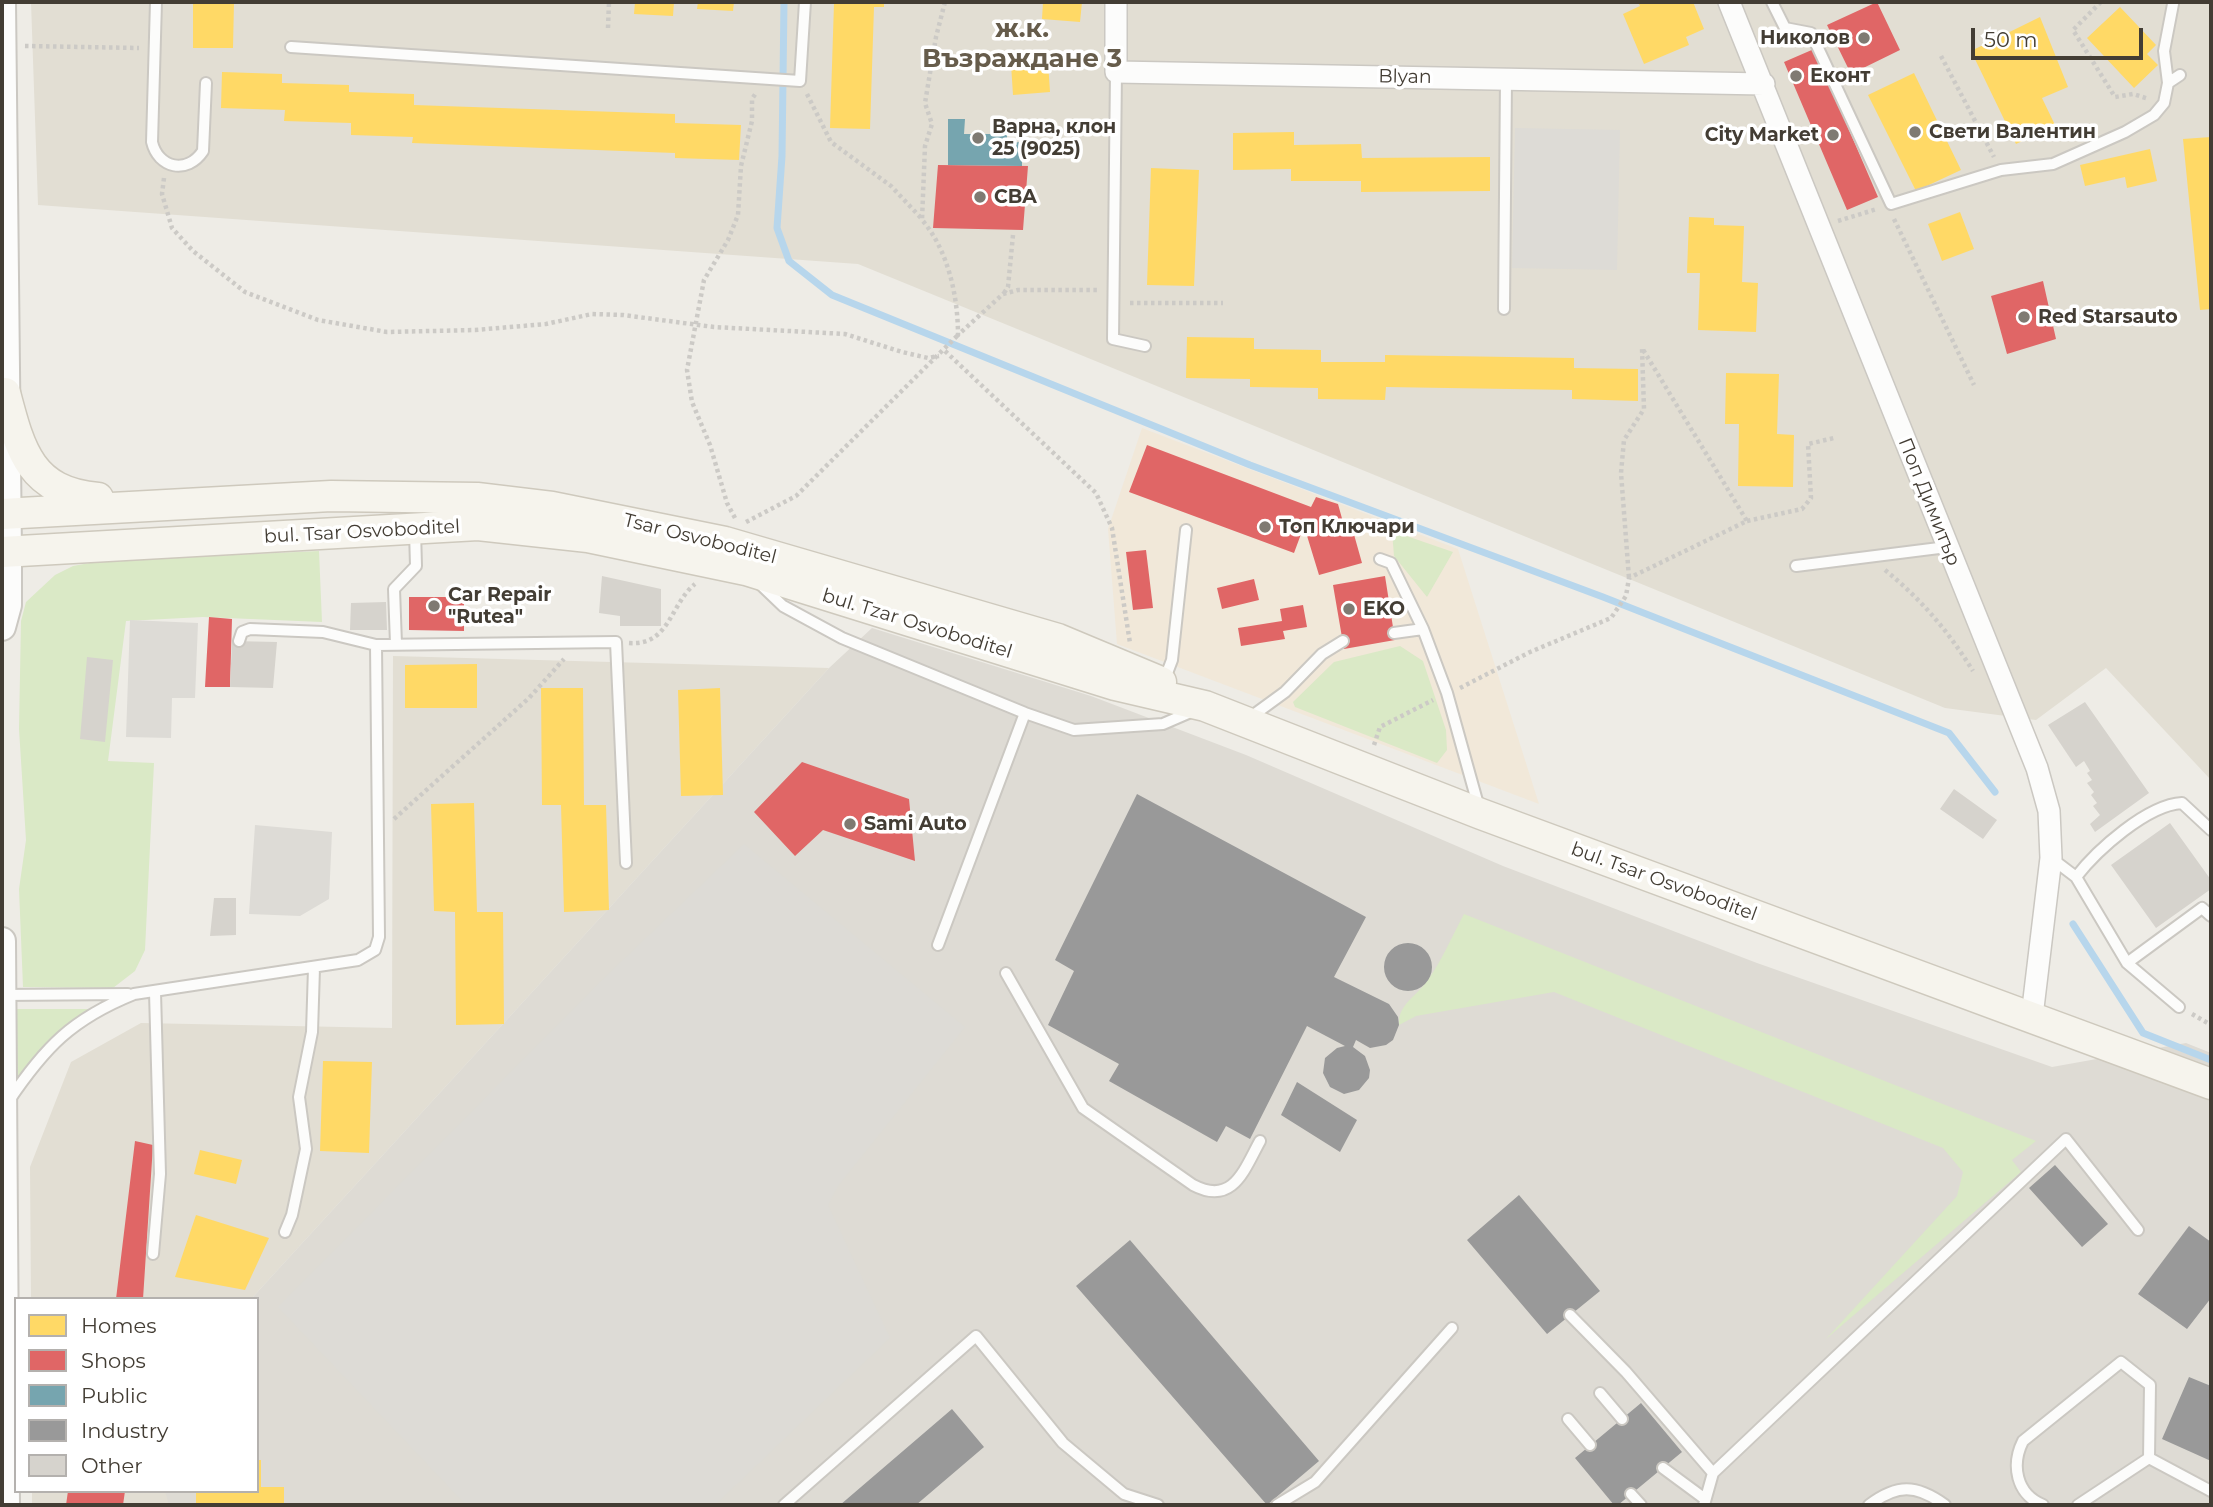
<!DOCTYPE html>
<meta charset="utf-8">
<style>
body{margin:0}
#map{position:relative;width:2213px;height:1507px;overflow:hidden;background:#eeece6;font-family:Montserrat,sans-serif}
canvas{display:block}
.frame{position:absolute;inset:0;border:4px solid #433d34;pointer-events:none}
.legend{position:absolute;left:14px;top:1297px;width:245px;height:196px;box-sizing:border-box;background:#fff;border:2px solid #b4b1ae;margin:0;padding:9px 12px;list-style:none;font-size:21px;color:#433d34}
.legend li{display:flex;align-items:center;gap:14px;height:35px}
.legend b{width:35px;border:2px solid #b4b1ae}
.scale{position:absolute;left:1971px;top:28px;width:172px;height:32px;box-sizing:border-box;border:4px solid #433d34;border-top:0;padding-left:9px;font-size:21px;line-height:24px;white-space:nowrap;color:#433d34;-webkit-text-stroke:5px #fff;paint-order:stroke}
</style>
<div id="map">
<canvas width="2213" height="1507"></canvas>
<div class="frame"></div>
<ul class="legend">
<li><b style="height:19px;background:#ffd966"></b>Homes</li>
<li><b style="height:19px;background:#e06666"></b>Shops</li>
<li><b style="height:19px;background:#76a5af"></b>Public</li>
<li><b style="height:19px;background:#999"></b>Industry</li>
<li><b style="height:19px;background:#d6d3cd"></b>Other</li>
</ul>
<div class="scale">50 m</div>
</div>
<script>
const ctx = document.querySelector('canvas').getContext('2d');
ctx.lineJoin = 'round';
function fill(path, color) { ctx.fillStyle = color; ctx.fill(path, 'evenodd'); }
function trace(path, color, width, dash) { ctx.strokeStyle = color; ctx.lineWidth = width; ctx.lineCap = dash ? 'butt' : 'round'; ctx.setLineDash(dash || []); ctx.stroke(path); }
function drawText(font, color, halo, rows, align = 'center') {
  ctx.font = font + ' Montserrat,sans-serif'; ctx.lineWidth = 7; ctx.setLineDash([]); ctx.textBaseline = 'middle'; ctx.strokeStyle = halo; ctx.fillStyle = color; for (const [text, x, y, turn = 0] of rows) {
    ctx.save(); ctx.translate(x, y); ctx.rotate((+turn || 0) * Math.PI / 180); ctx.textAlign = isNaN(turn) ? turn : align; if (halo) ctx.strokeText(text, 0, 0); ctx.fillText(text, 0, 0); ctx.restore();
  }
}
fill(new Path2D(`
 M31 2H2211V780L2106 668 2036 720 1945 708 858 264 38 205Z
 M393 656 829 668 251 1299H31L30 1167 71 1062 141 1023 392 1028Z
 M32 1491H168L172 1505H32Z`), '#e2ded3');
fill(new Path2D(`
 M1142 428 1458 549 1539 804 1117 644 1108 529Z`), '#f1e8d9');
fill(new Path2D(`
 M872 628 1091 696 1246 755 1503 866 1757 963 2052 1067 2186 1043 2211 1053V1505H169L165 1491H257V1299H251L829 668Z`), '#dedbd4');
fill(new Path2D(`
 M1392 531 1453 552 1427 597 1394 556Z
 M319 551 322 622 203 617 126 621 108 761 154 763 145 950 135 971 113 988 23 987 19 889 26 840 19 729 21 621 26 602 55 575 73 566 100 561Z
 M1400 646 1423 661 1446 730 1447 750 1437 763 1295 707 1293 702 1334 662Z
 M1464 914 2036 1141 2012 1160 2021 1172 1826 1339 1957 1196 1963 1172 1943 1148 1554 992 1416 1016 1399 1025C1397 1005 1418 995 1427 981 1442 961 1452 936 1464 914Z
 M10 1009H90C57 1031 31 1060 8 1093Z`), '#dae9c6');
fill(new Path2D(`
 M1515 128 1620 130 1617 270 1512 268Z
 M130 620 198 623 195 698H172L171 738 126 737Z
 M255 825 332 832 329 899 300 916 249 914Z
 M744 844 965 1027 838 1186 828 1205 890 1338 715 1505H466L278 1307 600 982Z`), '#dddbd6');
fill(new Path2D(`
 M193 2H234L233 48H193Z
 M635 2H674L673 16 634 14Z
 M698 2H734L733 11 697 9Z
 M884 2V7H874L870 129 830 128 834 3Z
 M1043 2H1082L1080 22 1042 19Z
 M1638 2H1693L1704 29 1686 37 1689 45 1644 64 1623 14 1640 6Z
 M2120 7 2156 45 2147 54 2158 65 2134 88 2087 38Z
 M2040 17 2068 87 2042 98 2055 125 2016 144 1973 55 1975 49Z
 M1021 57H1034V63L1048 62 1050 92 1013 95 1011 64 1022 63Z
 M222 72 282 74V83L349 85V92L414 94V105L675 114V123L741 125 739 160 675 158V153L412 143 413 137 351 135V123L284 121 285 110 221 108Z
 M1914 73 1961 170 1916 191 1868 95Z
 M1294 132V145L1361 144 1362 158 1490 157V191L1361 192V181H1291V169L1233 170V133Z
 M2211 137V309L2200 310 2183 139Z
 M2150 149 2157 181 2127 188 2125 177 2085 186 2080 165Z
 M1151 168 1199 170 1194 286 1147 285Z
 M1960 212 1974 249 1942 261 1928 224Z
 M1689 217 1714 218V225L1744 226 1742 282 1758 283 1756 332 1698 330 1700 273H1687Z
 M1187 337 1254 338V349L1321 350V362H1385V355L1574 358V368L1638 369V401L1572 399V390L1386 387 1385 400 1318 399V388L1250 387V379L1186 378Z
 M1726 373 1779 374 1777 434 1794 435 1793 487 1738 486 1739 424H1725Z
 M477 664V708H405V665Z
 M541 688H583L584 805H606L609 910 564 912 561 805H542Z
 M720 688 723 795 681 796 678 690Z
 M474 803 477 912H503L504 1024 456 1025 455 912 434 911 431 804Z
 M323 1061 372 1062 369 1153 320 1151Z
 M200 1150 242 1160 236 1184 194 1174Z
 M196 1215 269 1238 245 1290 175 1277Z
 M257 1460H261V1487H284V1505H196V1491H257Z`), '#ffd966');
fill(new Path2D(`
 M1877 2 1900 50 1851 74 1827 25Z
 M1814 49 1878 197 1847 210 1784 62Z
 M938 165 1028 166 1023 230 933 228Z
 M2043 281 2056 339 2007 354 1991 296Z
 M1147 445 1311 507 1316 497 1338 504 1346 533 1353 531 1362 563 1319 575 1304 526 1294 553 1129 492Z
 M1146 550 1153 608 1133 610 1126 552Z
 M1385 576 1395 640 1344 649 1333 585Z
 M1254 579 1259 600 1222 609 1217 588Z
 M409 597H464V631L409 630Z
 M1303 605 1307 627 1283 631 1285 639 1241 646 1238 628 1282 621 1280 609Z
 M209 617 232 619 230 687H205Z
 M802 762 909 799 915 861 823 830 795 856 754 812Z
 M135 1141 153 1145 143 1299H116Z
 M68 1491H125L123 1505H66Z`), '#e06666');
fill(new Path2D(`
 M948 119H965L964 134H1007V143L1022 142V166L948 165Z`), '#76a5af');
fill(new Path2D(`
 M1137 794 1366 917 1334 977 1389 1004 1398 1017 1399 1025 1393 1040 1386 1045 1370 1048 1356 1040 1353 1047 1365 1056 1370 1070 1369 1078 1359 1090 1344 1094 1330 1087 1323 1073 1325 1058 1337 1048 1345 1046 1307 1026 1250 1139 1226 1126 1217 1142 1109 1081 1119 1064 1048 1025 1074 971 1055 960Z
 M1384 967a24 24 0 1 1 48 0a24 24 0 1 1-48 0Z
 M1297 1082 1357 1120 1340 1152 1281 1115Z
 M2055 1165 2108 1224 2082 1247 2029 1188Z
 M1519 1195 1600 1291 1547 1334 1467 1240Z
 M2189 1226 2211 1242V1298L2187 1329 2138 1294Z
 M1130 1240 1319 1461 1267 1505 1076 1286Z
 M2189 1377 2211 1386V1461L2162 1439Z
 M1641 1403 1682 1452 1618 1505H1614L1575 1458Z
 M952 1409 984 1447 916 1505H840Z`), '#999');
trace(new Path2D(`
 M784 2 782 156 777 228 789 261 832 295 1250 465 1603 597 1949 733 1995 792
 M2073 924 2143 1033 2211 1060`), '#b7d6ec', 7);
fill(new Path2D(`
 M602 576 661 589V626H620V616L599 613Z
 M386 602 387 630H350L351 603Z
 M232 641 277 642 273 688 230 687Z
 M87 657 113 660 105 742 80 739Z
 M2085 702 2149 793 2095 832 2090 824 2100 815 2093 806 2097 803 2091 795 2094 792 2087 783 2092 780 2087 773 2090 771 2084 761 2076 767 2048 725Z
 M1954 789 1997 820 1983 839 1940 809Z
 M2170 823 2211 880V889L2156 928 2111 865Z
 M214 898H236V935L210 936Z`), '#d6d3cd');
const service = new Path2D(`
 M156 2 152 142C158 168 187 175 203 151L206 83
 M1772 2 1785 28 1811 33 1891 204 2001 170 2053 164 2125 132 2154 115 2164 103 2168 83 2180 75
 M291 47 800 81 805 2
 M1116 72 1113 339 1145 346
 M2168 83 2164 51 2173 4
 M1504 309 1506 79
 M1380 559 1391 563 1423 629
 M1796 566 1947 547
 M760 584 783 606 842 638 1025 713 1074 730 1163 724 1193 711
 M1394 633 1423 629 1447 693 1479 808
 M239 641 242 632 250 629 323 632 376 645
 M396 644 394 589 416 566 415 531
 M1164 681 1172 660 1186 530
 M1248 719 1285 692 1322 654 1343 641
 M2051 858 2076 877 2127 963 2179 1007
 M2076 877C2097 850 2147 805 2182 803L2211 830
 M938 945 1025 713
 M2127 963 2202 908 2211 916
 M1006 973 1083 1108 1193 1185C1233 1206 1244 1170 1260 1141
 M2 995 128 994
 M8 1102C45 1047 72 1019 134 994L358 960 375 950 379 937 376 645 616 642 626 863
 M285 1232 292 1215 306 1149 299 1097 312 1032 314 968
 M153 1254 160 1174 155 992
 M1570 1315 1626 1372 1713 1473
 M1600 1393 1622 1419
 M1568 1419 1590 1445
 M2149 1458 2211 1491
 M1663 1468 1705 1499
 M1631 1494 1641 1505
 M784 1505 976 1336 1063 1443 1124 1494 1158 1505
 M1277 1505 1315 1482 1452 1328
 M1704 1505 1713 1473 2066 1139 2138 1230
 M1869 1505C1897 1484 1916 1484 1945 1505
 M2043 1505C2016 1494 2011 1465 2023 1441L2121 1362 2150 1385 2149 1458
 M2078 1505 2149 1458`);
const minor = new Path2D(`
 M1116 2V72L1764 84
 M1729 2 2037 768 2049 811 2051 858 2032 1016`);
const tertiary = new Path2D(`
 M2 627 8 605V552L2 2
 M2 941 6 1505`);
const secondary = new Path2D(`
 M5 393C20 450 30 492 98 498
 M2 514 331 496 477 498 552 507 725 542 1058 639 1161 682
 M2 552 478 525 588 537 746 570 1115 685 1205 706 1481 814 2211 1084`);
trace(service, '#cbc8c2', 14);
trace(minor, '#cbc8c2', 24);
trace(tertiary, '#cbc8c2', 30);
trace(secondary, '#cec9bd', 33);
trace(new Path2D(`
 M945 2 936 37 925 103 932 124 925 146 922 220C948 250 958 296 958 335L1003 294 1018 290H1099
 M2101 2 2073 30 2115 97 2133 94 2149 99
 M608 28 609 2
 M25 46 139 48
 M1941 56 1994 157
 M807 94 831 142 891 186 922 219
 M164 178 162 194 172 228 193 251 245 292 318 320 387 332 475 330 546 324 592 314 623 315 714 327 845 334 902 352 928 358 939 356
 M1894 219 1974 385
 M1838 221 1877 209
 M1004 293 1008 287 1013 235
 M1130 303H1223
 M945 351 1096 493 1112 528 1130 643
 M735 518 727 503 710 445 692 402 687 370 704 280 728 240 738 215 741 166 752 121V99L756 93
 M1747 521 1802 509 1811 498 1808 444 1834 438
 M746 522 796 496 958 335
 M1885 570C1922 600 1948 631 1973 671
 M629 643C670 646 670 604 695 584
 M1460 688 1530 652 1611 618 1626 596 1629 578 1747 521 1642 348 1644 409 1624 440 1621 473 1629 578
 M1374 745 1380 727 1433 700
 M394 819 529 698 564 659
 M2192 1014 2211 1025`), '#cccac6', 4.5, [3.5, 3.5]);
trace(service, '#fcfcfb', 10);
trace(minor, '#fcfcfb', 21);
trace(tertiary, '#fcfcfb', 26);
trace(secondary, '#f6f4ed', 30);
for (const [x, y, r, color] of [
 [1864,38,7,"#7f7a72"],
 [1796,76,7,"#7f7a72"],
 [1915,132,7,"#7f7a72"],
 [1833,135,7,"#7f7a72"],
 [978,138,7,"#7f7a72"],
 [980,197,7,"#7f7a72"],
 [2024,317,7,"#7f7a72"],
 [1265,527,7,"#7f7a72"],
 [434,606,7,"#7f7a72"],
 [1349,609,7,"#7f7a72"],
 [850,824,7,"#7f7a72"]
]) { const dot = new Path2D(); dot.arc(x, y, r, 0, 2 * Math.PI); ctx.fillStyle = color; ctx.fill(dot); trace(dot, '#fff', 2.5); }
drawText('bold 19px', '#433d34', '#fff', [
 ["Николов",1850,38,"right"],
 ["Еконт",1810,76],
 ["Варна, клон",992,127],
 ["25 (9025)",992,149],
 ["Свети Валентин",1929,132],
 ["City Market",1819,135,"right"],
 ["CBA",994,197],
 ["Red Starsauto",2038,317],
 ["Топ Ключари",1279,527],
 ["Car Repair",448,595],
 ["\"Rutea\"",448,617],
 ["EKO",1363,609],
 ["Sami Auto",864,824]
], 'left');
drawText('19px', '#433d34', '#fff', [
 ["Blyan",1405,77,1],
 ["Поп Димитър",1929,502,68],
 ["bul. Tsar Osvoboditel",362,532,-3],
 ["Tsar Osvoboditel",700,539,14],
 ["bul. Tzar Osvoboditel",917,624,17],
 ["bul. Tsar Osvoboditel",1664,882,20]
]);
drawText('bold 26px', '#665c4b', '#fff', [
 ["ж.к.",1022,29],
 ["Възраждане 3",1022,59]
]);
</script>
